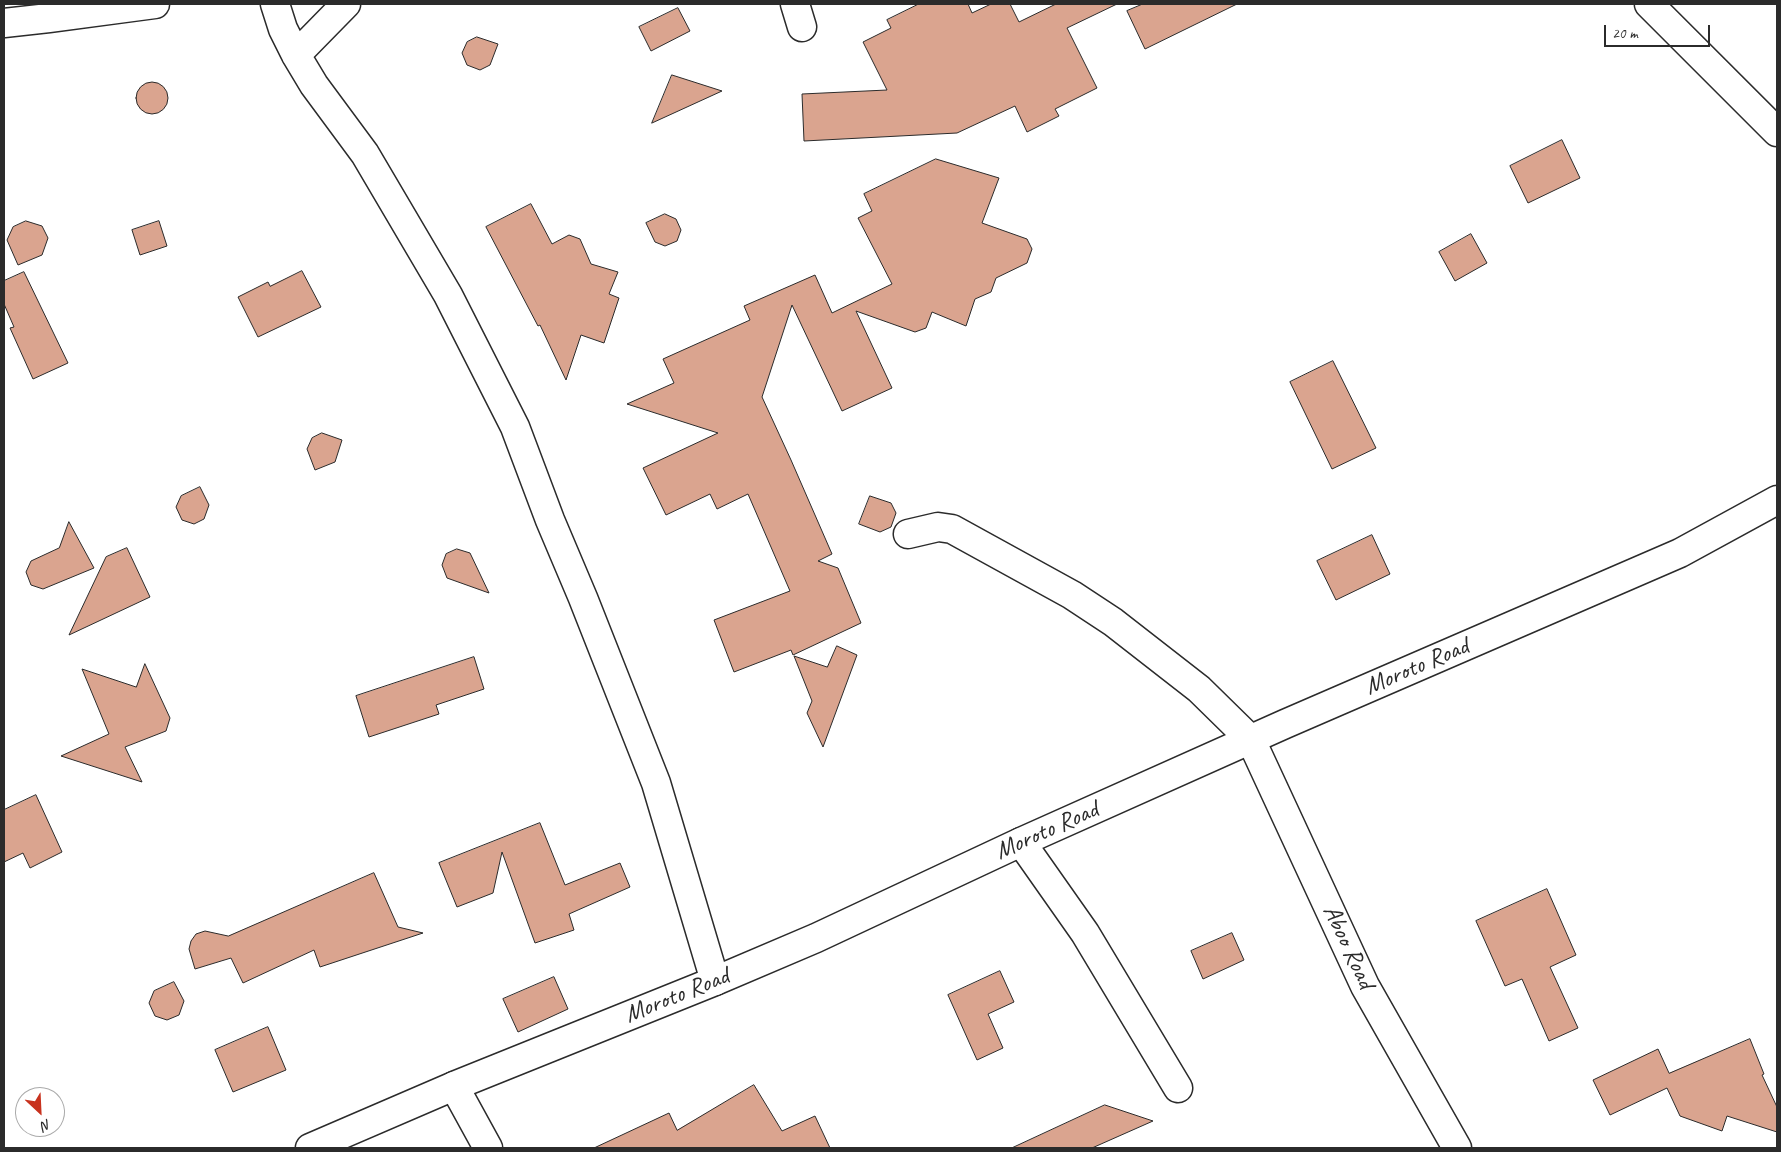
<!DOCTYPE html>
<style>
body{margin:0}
#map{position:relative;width:1781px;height:1152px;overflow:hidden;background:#fff;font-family:Caveat,sans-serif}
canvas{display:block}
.frame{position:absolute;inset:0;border:5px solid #2b2b2b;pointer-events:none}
.north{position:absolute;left:15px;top:1087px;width:50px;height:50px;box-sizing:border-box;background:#fff;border:1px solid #aaa;border-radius:50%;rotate:155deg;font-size:14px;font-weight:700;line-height:20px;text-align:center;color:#2b2b2b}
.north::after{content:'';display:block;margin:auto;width:18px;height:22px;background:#c8321e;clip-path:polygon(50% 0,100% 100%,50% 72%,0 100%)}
.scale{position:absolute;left:1604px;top:25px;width:106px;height:22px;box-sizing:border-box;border:2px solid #2b2b2b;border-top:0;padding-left:6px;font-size:15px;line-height:18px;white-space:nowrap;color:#2b2b2b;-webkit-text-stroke:4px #fff;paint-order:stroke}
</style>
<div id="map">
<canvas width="1781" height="1152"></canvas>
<div class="frame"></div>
<div class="north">N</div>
<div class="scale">20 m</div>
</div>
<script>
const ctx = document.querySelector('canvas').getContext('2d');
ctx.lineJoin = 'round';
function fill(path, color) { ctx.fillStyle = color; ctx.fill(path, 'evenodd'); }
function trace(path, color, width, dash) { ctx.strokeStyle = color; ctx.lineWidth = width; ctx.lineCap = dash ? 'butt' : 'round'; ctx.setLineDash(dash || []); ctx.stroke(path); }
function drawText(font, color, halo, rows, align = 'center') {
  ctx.font = font + ' Caveat,sans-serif'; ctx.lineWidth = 4.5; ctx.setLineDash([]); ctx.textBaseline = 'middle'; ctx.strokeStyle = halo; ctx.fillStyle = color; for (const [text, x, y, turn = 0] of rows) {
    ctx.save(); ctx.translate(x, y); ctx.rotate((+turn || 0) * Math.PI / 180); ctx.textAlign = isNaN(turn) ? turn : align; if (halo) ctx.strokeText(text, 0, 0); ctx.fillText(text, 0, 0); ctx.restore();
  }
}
const building = new Path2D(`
 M919 4H968L972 13 991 4H1010L1019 22 1056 4H1117L1067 28 1097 88 1055 109 1059 116 1027 132 1015 106 957 133 804 141 802 94 887 90 863 42 891 28 887 20Z
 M1143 4H1237L1145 49 1127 11Z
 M678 8 690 31 651 51 639 27Z
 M477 37 498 44 490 65 480 70 467 65 462 53 467 42Z
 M672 75 722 91 652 123Z
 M136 98a16 16 0 1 1 32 0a16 16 0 1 1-32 0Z
 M1562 140 1580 178 1528 203 1510 166Z
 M936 159 999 178 982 223 1027 239 1032 249 1027 263 996 278 991 292 975 299 966 326 932 312 926 328 915 332 856 311 892 388 842 411 792 305 762 397 791 460 832 554 818 561 838 568 861 623 793 655 791 650 734 672 714 620 790 591 748 494 717 509 710 494 666 515 643 468 718 433 627 404 674 383 663 359 750 320 744 306 815 275 832 313 892 284 858 218 872 211 864 194Z
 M531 204 552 244 569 235 580 239 591 264 618 272 609 294 619 298 604 343 581 335 566 380 540 325 538 326 486 227Z
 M665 214 676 219 681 230 677 241 665 246 655 242 646 223Z
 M26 221 42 226 48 238 42 255 18 265 7 240 13 227Z
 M159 221 167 246 140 255 132 230Z
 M1471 234 1487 263 1455 281 1439 252Z
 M302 271 321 307 258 337 238 297 268 282 270 286Z
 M24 272 68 363 33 379 10 328 14 327 4 304V281Z
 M1333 361 1376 448 1332 469 1290 382Z
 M322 433 342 440 335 462 315 470 307 449 312 438Z
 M200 487 209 505 204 519 194 524 182 520 176 507 181 496Z
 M870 496 891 503 896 513 891 527 880 532 859 524Z
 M69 522 94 568 43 589 31 585 26 572 31 561 59 548Z
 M1372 535 1390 574 1336 600 1317 561Z
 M127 548 150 597 69 635 106 557Z
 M457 549 470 553 489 593 447 578 442 565 446 554Z
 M837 646 857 655 823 747 807 713 812 701 794 656 827 667Z
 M474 657 484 689 436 705 439 714 369 737 356 696Z
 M145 664 170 718 166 731 125 747 142 782 61 756 109 734 82 669 136 687Z
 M36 795 62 852 30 868 23 853 4 862V810Z
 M540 823 565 885 620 863 630 887 569 914 574 930 535 943 502 852 493 893 457 907 439 863Z
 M374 873 398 927 423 933 320 967 314 950 243 983 231 958 195 969 189 949 191 941 196 934 205 931 228 936Z
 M1547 889 1576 955 1550 967 1578 1028 1549 1041 1522 979 1505 986 1476 921Z
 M1232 933 1244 960 1203 979 1191 951Z
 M1000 971 1014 1002 988 1014 1003 1048 977 1060 948 995Z
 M554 977 568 1009 518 1032 503 999Z
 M174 982 184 1001 179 1015 167 1020 155 1016 149 1003 154 991Z
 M268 1027 286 1070 233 1092 215 1050Z
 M1750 1039 1764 1074 1762 1075 1777 1107V1132L1727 1116 1722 1131 1680 1116 1667 1088 1610 1115 1593 1080 1658 1049 1669 1073Z
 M754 1085 782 1131 815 1116 830 1148H594L669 1113 677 1130Z
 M1105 1105 1153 1121 1092 1148H1012Z`);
fill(building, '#daa48f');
trace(building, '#2b2b2b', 1);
const street = new Path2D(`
 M275 4 283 29 296 55 314 85 365 154 448 295 515 427 550 520 583 598 656 783 715 981
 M795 4 802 27
 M1649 4 1777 132
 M4 23 49 18 155 4
 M296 55 346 4
 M908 534 938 527 952 529 1072 595 1113 622 1199 689 1251 740 1365 986 1457 1148
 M1021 842 1085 933 1178 1088
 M454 1086 488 1148`);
const secondary = new Path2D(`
 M310 1148 454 1086 715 981 816 938 1021 842 1285 724 1680 553 1777 500`);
trace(street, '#2b2b2b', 31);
trace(secondary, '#2b2b2b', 31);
trace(street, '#fff', 28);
trace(secondary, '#fff', 28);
drawText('25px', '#2b2b2b', '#fff', [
 ["Moroto Road",1417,667,-23],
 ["Moroto Road",1047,831,-24],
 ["Aboo Road",1348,947,65],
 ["Moroto Road",677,996,-22]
]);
</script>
